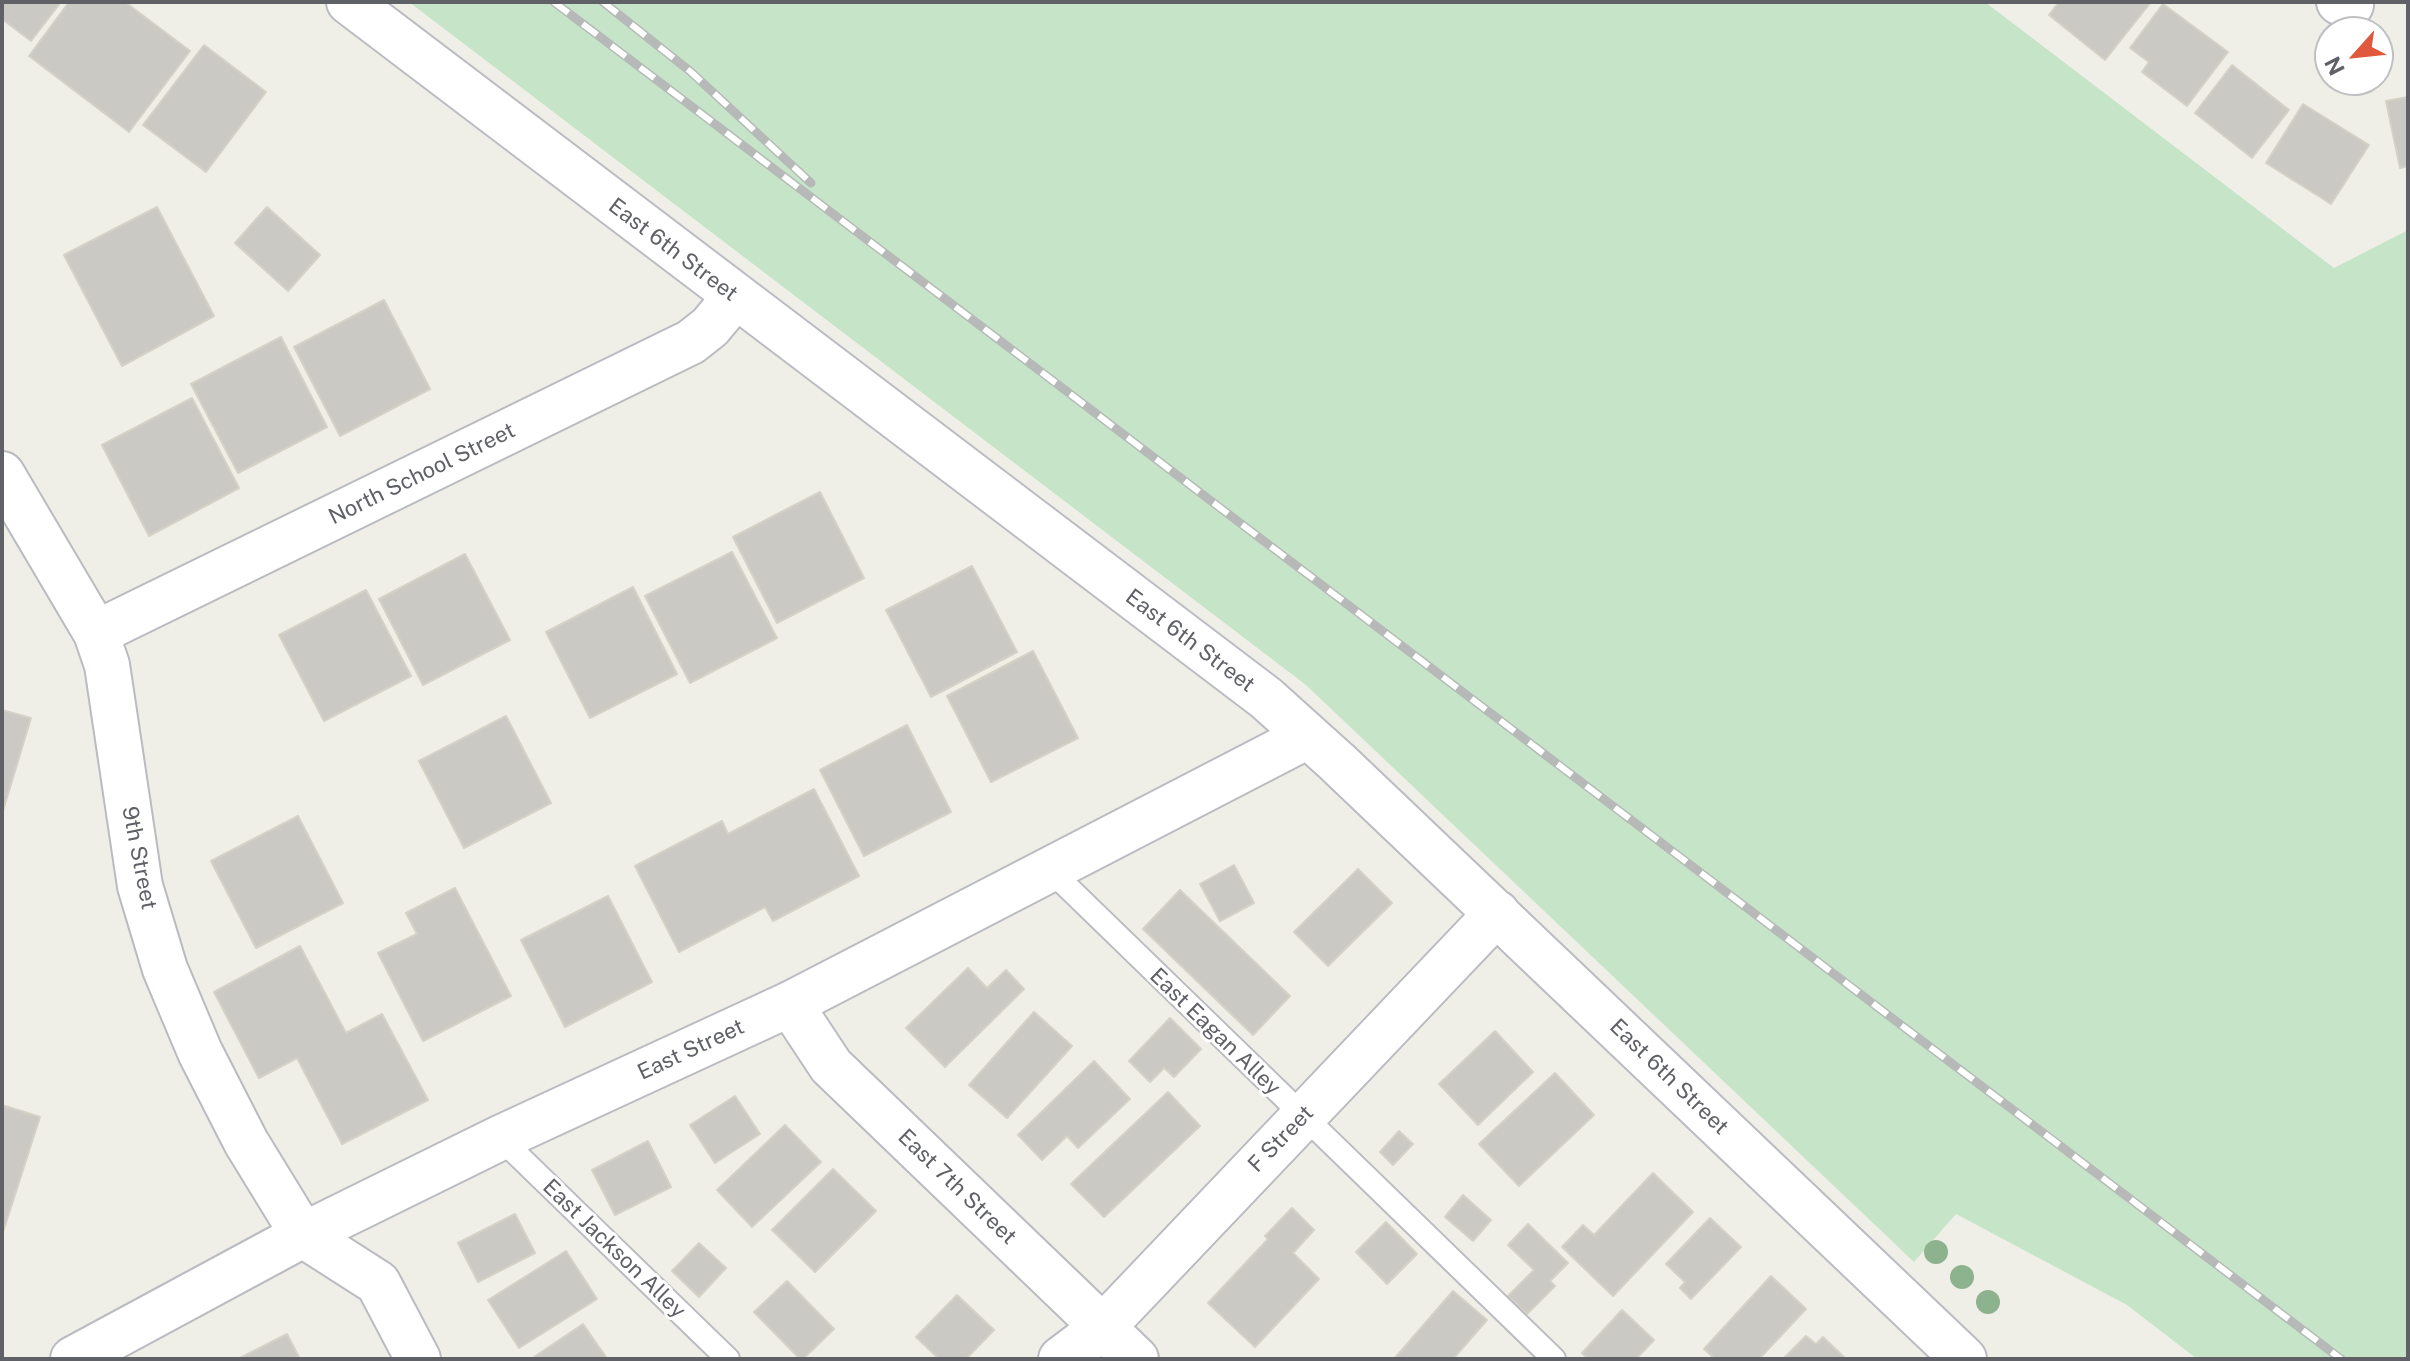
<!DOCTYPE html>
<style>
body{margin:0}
#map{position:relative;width:2410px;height:1361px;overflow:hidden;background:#f0efe7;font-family:"Public Sans",sans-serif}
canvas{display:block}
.frame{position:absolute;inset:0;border:4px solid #5f6166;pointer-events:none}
.north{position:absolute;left:2314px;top:16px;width:80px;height:80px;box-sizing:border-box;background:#fff;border:2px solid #bfc0c2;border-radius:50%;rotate:243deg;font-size:22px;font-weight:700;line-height:32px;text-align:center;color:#5f6166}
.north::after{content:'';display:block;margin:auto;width:28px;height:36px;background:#e0593d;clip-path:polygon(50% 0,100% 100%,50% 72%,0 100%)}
</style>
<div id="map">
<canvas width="2410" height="1361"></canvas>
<div class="frame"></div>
<div class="north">N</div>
</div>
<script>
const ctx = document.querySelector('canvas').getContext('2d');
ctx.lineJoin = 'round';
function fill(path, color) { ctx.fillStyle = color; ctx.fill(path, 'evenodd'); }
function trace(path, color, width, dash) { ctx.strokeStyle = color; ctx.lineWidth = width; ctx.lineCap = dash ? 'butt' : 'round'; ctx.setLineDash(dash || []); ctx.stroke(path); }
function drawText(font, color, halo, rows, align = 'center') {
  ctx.font = font + ' "Public Sans",sans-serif'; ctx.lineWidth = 6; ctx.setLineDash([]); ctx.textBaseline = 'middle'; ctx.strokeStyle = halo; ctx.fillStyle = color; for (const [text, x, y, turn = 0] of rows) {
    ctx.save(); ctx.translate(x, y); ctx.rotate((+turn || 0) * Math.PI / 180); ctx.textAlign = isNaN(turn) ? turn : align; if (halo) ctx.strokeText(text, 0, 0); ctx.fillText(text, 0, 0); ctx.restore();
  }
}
fill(new Path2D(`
 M409 2H1985L2334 268 2408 230V1359H2197L2127 1305 1956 1214 1914 1262 1306 685Z`), '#c6e5c8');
const building = new Path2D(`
 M2 2H61L31 41 2 19Z
 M69 2H125L190 51 129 132 29 56Z
 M2059 2H2151L2105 60 2049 15Z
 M2163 4 2228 52 2187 106 2142 72 2149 62 2130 48Z
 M204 45 266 92 206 172 143 125Z
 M2232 65 2289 110 2252 158 2195 113Z
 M2408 97V166L2400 168 2386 101Z
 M2303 104 2369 145 2331 204 2266 163Z
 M157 207 214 316 122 366 64 255Z
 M267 207 320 255 288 291 235 243Z
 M384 300 430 389 340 436 294 347Z
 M281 337 327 427 238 473 191 384Z
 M192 398 239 488 149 536 102 445Z
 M820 492 864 578 777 623 733 537Z
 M732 552 777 638 690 683 645 596Z
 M465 554 510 640 423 685 379 599Z
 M972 566 1017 652 931 697 886 610Z
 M633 587 677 674 590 718 546 632Z
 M366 590 411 676 324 721 279 635Z
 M1033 651 1078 738 991 782 947 696Z
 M2 710 31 718 2 814Z
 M506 716 551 803 464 848 419 761Z
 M907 725 951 812 864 856 820 770Z
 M814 789 859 876 773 921 765 907 679 952 635 866 722 821 728 834Z
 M298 816 343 903 256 948 211 861Z
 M1234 865 1254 903 1220 921 1200 884Z
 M1358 869 1392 903 1328 966 1294 932Z
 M455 888 511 996 423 1041 378 953 417 934 406 913Z
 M1180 890 1290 996 1253 1035 1143 929Z
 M608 896 652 982 565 1027 521 940Z
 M300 946 346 1033 382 1014 428 1100 342 1144 297 1058 259 1078 214 992Z
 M968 968 987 988 1006 970 1024 989 945 1067 906 1028Z
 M1034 1012 1072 1046 1007 1118 969 1085Z
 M1170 1018 1201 1049 1174 1077 1164 1068 1150 1082 1129 1061Z
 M1495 1031 1533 1072 1478 1125 1439 1084Z
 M1094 1061 1130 1099 1078 1148 1067 1136 1042 1160 1018 1135Z
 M1555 1073 1594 1115 1519 1186 1479 1144Z
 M1168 1092 1200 1126 1104 1217 1071 1184Z
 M735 1096 760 1134 715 1163 690 1125Z
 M2 1105 40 1117 2 1235Z
 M785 1125 821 1162 752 1227 717 1190Z
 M1399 1131 1413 1144 1393 1165 1380 1152Z
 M648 1141 671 1187 615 1215 592 1170Z
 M833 1169 876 1211 815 1272 772 1230Z
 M1653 1173 1693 1212 1613 1296 1562 1247 1583 1225 1594 1235Z
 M1463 1195 1491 1220 1473 1241 1445 1217Z
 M1292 1208 1314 1230 1293 1253 1319 1279 1255 1347 1208 1303 1268 1239 1265 1236Z
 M515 1214 535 1253 478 1282 458 1243Z
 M1710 1218 1741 1247 1691 1299 1680 1288 1685 1282 1666 1264Z
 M1386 1222 1417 1254 1387 1284 1356 1252Z
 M1528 1224 1568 1263 1550 1281 1555 1286 1527 1314 1508 1296 1534 1270 1508 1245Z
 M699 1243 726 1268 699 1297 672 1271Z
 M566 1251 597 1299 519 1348 488 1300Z
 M1771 1276 1806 1309 1759 1359H1715L1704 1349Z
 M787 1281 834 1329 803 1359H800L754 1312Z
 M1453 1291 1487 1320 1453 1359H1394Z
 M957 1295 994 1330 966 1359H939L916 1337Z
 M1622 1310 1654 1340 1636 1359H1588L1582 1353Z
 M583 1324 606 1357 602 1359H531Z
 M287 1334 300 1359H238Z
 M1806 1336 1816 1344 1823 1337 1846 1359H1787L1785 1357Z`);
fill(building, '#cbc9c4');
trace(building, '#d4d1c6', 2);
const lane = new Path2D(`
 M1050 870 1554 1359
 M500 1138 728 1359`);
const street = new Path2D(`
 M2339 2 2351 5
 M2 474 96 633 107 665 140 886 165 969 200 1052 246 1142 303 1235
 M96 633 691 342 710 327 735 297
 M790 1004 831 1066 1136 1359
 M1061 1359 1102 1328 1497 913`);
const secondary = new Path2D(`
 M349 2 1266 698 1337 762 1964 1359
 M303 1235 378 1283 418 1359
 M73 1359 303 1235 500 1138 790 1004 1308 736`);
trace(lane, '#b9bbc0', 26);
trace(street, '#b9bbc0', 48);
trace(secondary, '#babcc2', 48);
trace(lane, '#fff', 22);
trace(street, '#fff', 44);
trace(secondary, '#fff', 44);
const rail = new Path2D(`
 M554 2 2341 1359
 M603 2 691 72 811 183`);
trace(rail, '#b7b8b8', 9);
trace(rail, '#fff', 6, [18]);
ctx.fillStyle = '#8cb38d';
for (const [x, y] of [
 [1936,1252],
 [1962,1277],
 [1988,1302]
]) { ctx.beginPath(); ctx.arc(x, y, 12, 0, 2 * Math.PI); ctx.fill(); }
drawText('22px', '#5f6166', '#fff', [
 ["East 6th Street",673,250,37],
 ["North School Street",422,474,-26],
 ["East 6th Street",1190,641,37],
 ["9th Street",139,858,79],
 ["East Eagan Alley",1215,1032,44],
 ["East Street",691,1050,-25],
 ["East 6th Street",1669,1077,44],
 ["F Street",1281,1139,-46],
 ["East 7th Street",957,1187,44],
 ["East Jackson Alley",614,1249,44]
]);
</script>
